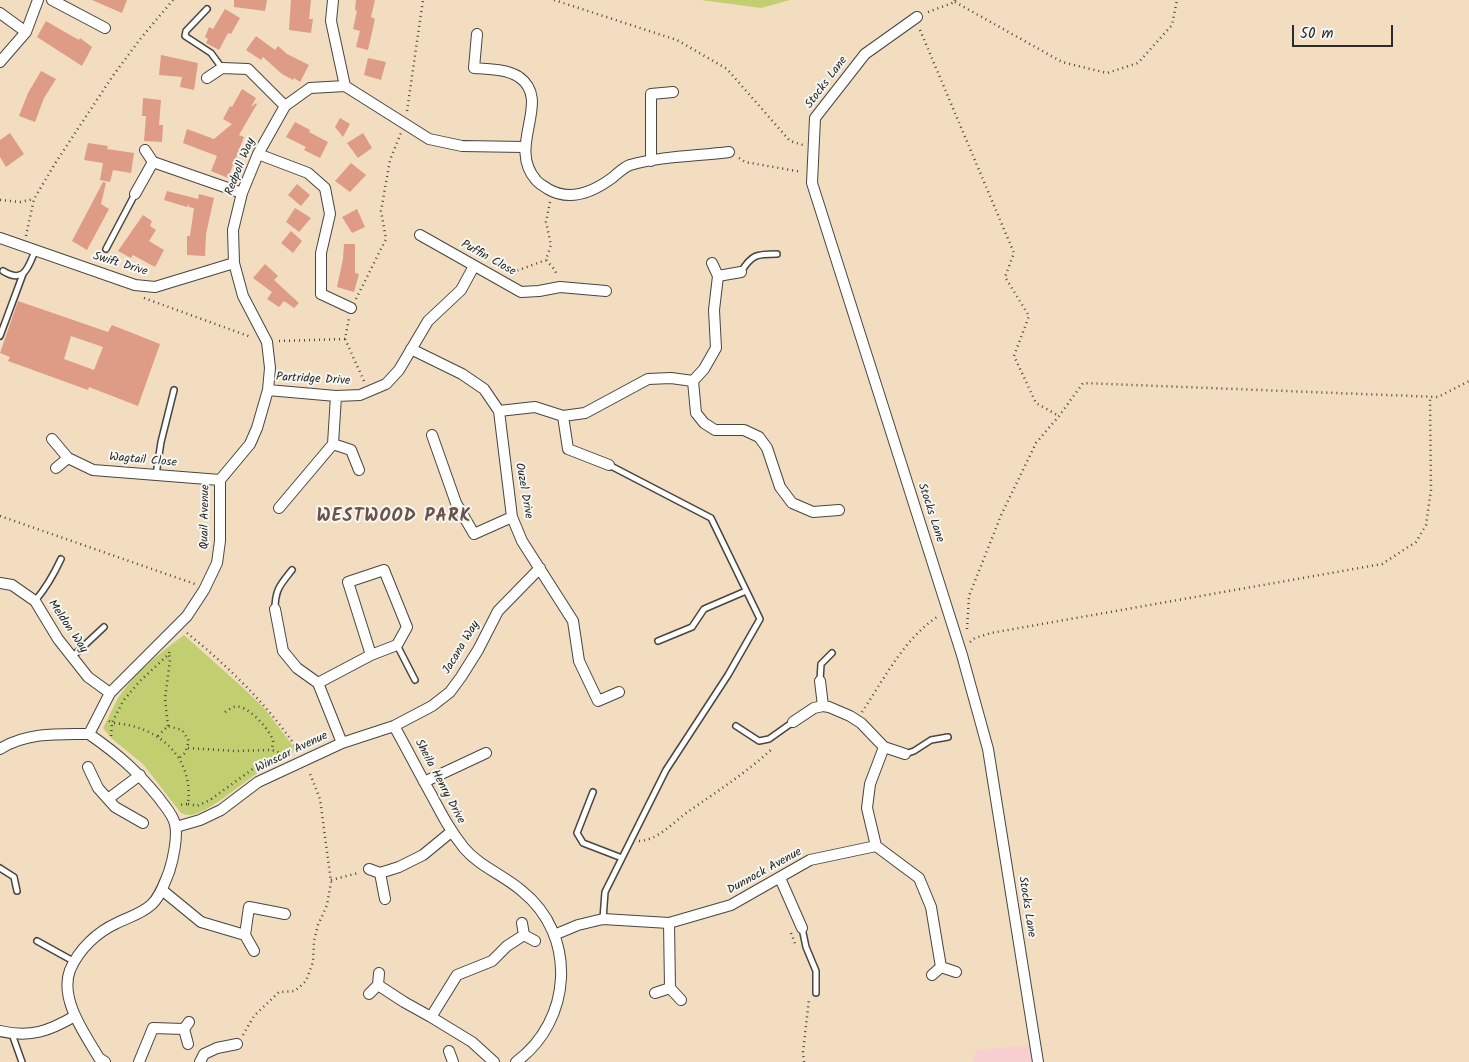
<!DOCTYPE html>
<style>
body{margin:0}
#map{position:relative;width:1469px;height:1062px;overflow:hidden;background:#f2ddc0;font-family:Kalam,sans-serif}
canvas{display:block}
.scale{position:absolute;left:1292px;top:25px;width:101px;height:22px;box-sizing:border-box;border:2px solid #2b2b2b;border-top:0;padding-left:6px;font-size:15px;line-height:18px;white-space:nowrap;color:#2b2b2b;-webkit-text-stroke:4px #f6f6f2;paint-order:stroke}
</style>
<div id="map">
<canvas width="1469" height="1062"></canvas>
<div class="scale">50 m</div>
</div>
<script>
const ctx = document.querySelector('canvas').getContext('2d');
ctx.lineJoin = 'round';
function fill(path, color) { ctx.fillStyle = color; ctx.fill(path, 'evenodd'); }
function trace(path, color, width, dash) { ctx.strokeStyle = color; ctx.lineWidth = width; ctx.lineCap = dash ? 'butt' : 'round'; ctx.setLineDash(dash || []); ctx.stroke(path); }
function drawText(font, color, halo, rows, align = 'center') {
  ctx.font = font + ' Kalam,sans-serif'; ctx.lineWidth = 4; ctx.setLineDash([]); ctx.textBaseline = 'middle'; ctx.strokeStyle = halo; ctx.fillStyle = color; for (const [text, x, y, turn = 0] of rows) {
    ctx.save(); ctx.translate(x, y); ctx.rotate((+turn || 0) * Math.PI / 180); ctx.textAlign = isNaN(turn) ? turn : align; if (halo) ctx.strokeText(text, 0, 0); ctx.fillText(text, 0, 0); ctx.restore();
  }
}
fill(new Path2D(`
 M1034 1045 1036 1062H973L976 1050Z`), '#f7cfd0');
fill(new Path2D(`
 M701 0H790L761 8Z
 M184 635 241 686 265 709 295 749C286 762 269 765 256 774 241 784 206 815 189 815 186 815 184 814 181 813L143 764 111 738 103 728C108 719 112 709 117 700 133 674 160 653 184 635Z`), '#c1cf71');
fill(new Path2D(`
 M92 0H127L122 13Z
 M234 0H267L265 11 234 7Z
 M291 0H311L309 19H313L311 33 289 30Z
 M356 0H375L371 17 375 19 368 50 356 47 360 31 353 29 357 11 355 10Z
 M225 9 240 18 231 34 228 33 219 50 206 43 208 39 205 37 209 27 213 29Z
 M46 21 70 35 79 40 80 38 92 47 82 66 37 37Z
 M256 36 275 50 278 46 287 54 309 65 300 82 294 78 293 80 282 74 263 57 261 60 246 50Z
 M161 55 198 63 194 90 180 87 182 77 159 75Z
 M368 58 386 62 381 80 364 75Z
 M41 71 56 79 44 98 35 122 19 116 28 93Z
 M242 89 256 98 251 107 256 103 257 104 239 135 244 137 228 178 211 171 217 156 183 143 187 129 214 139 232 124 223 119 230 106 232 107Z
 M143 98 161 100 159 125H163L162 142 144 141 146 116H142Z
 M340 118 350 124 343 137 335 127Z
 M295 122 310 130 309 132 328 142 320 158 304 150 306 147 286 137Z
 M10 133 24 154 6 167 0 157V140Z
 M363 133 372 148 358 158 347 143Z
 M88 143 108 146 107 149 134 153 131 173 113 170 110 182 100 180 103 163 84 160Z
 M351 163 366 175 350 192 335 181Z
 M103 182 106 183 101 204 109 209 87 250 72 241Z
 M297 184 310 195 301 206 288 195Z
 M167 191 198 199 199 194 214 198 206 234 205 256 187 255V236H190L194 208 189 207V204L187 207 164 200Z
 M295 208 311 218 299 232 286 222Z
 M357 209 365 227 352 233 342 217Z
 M143 215 152 221 150 226 156 230 149 241 164 250 155 267 133 255 131 258 118 251Z
 M291 231 302 241 293 253 281 243Z
 M344 244H355V273L359 274 354 292 337 287 343 259Z
 M265 264 278 276 274 280 299 303 294 308 284 301 279 307 267 299 272 292 253 278Z
 M18 301 108 332 112 325 160 344 138 406 89 387 88 390 8 361 10 357 0 353ZM71 336 103 347 94 370 64 359Z`), '#de9b86');
const lane = new Path2D(`
 M207 9 186 31 185 36 211 53 222 68
 M106 249 135 194
 M3 271C24 284 28 268 35 251
 M741 272C752 254 757 254 777 254
 M0 336 23 274
 M156 475 161 442 174 390
 M35 601C46 588 54 574 61 559
 M275 609C275 589 281 584 292 570
 M658 641 692 627 704 609 746 591
 M397 645 415 680
 M72 657 104 627
 M820 681 821 664 832 653
 M736 726 759 741 769 739 793 722
 M905 754 914 751 931 740 948 737
 M593 792 577 833 583 843 622 858
 M0 868 14 877 17 891
 M603 919 605 892 666 770 728 675 760 619 711 518 609 465
 M802 928 806 947 816 971V993
 M37 941 75 962
 M12 1034 22 1062`);
const street = new Path2D(`
 M52 0 105 28
 M333 0 331 21 345 86
 M0 13 26 32
 M917 17 865 54 815 118 812 183 962 655 988 749 1038 1062
 M477 34 474 68C488 69 507 69 519 77 553 101 506 146 536 180 539 184 544 186 548 189 570 202 593 192 612 178 617 174 624 167 630 165 662 156 697 156 729 152
 M0 62 26 32 38 0
 M207 78 222 68 248 69 285 106
 M345 86 429 139 462 146 524 147
 M145 150 153 162
 M258 154 308 173 325 188 330 214 321 253V294L351 308
 M651 161V94L673 92
 M135 194 153 162 242 193
 M420 235 521 292 539 291 560 287 606 291
 M0 238 135 285 155 287 234 263
 M712 263 718 276
 M411 349 462 374 484 389 499 411 512 517 522 541 573 621 579 661 598 701 619 692
 M693 381 696 413 704 423 715 430H744L759 437 767 448 780 487 792 503 813 512 839 510
 M268 390 336 396 360 395 386 384 399 370 428 321 461 290 474 266
 M499 411 535 407 563 416 585 413 648 379 671 378 693 381 704 369 716 348 714 310 718 276 741 272
 M563 416 568 449 609 465
 M432 435 456 503 474 534 512 517
 M52 439 68 458 93 470 220 480
 M333 444 351 450 359 470
 M56 468 68 458
 M279 508 333 444 336 396
 M0 583 12 585 35 601 58 639 88 677 110 693
 M275 609 283 651 297 668 318 683 342 743
 M820 681 823 706
 M318 683 371 655 397 645 407 627 384 570 348 582 371 655
 M793 722 814 708 823 706 829 707 850 716 861 723 884 747 905 754
 M394 726C407 749 419 773 432 796 442 815 451 832 464 848 480 867 504 875 522 891 578 936 572 1021 516 1062
 M89 734 110 693 187 616 204 590 217 563 220 541V480L250 444 257 428 268 390 270 368 267 342 243 296 234 263 233 230 242 193 258 154 285 106 310 88 345 86
 M89 734C119 755 136 770 159 798 165 807 172 813 175 824 178 837 173 860 169 872 164 884 160 897 151 905 141 914 129 917 117 923 97 932 79 949 70 970 59 999 85 1034 99 1058L105 1062
 M0 749C27 732 59 734 89 734
 M88 767 98 788 115 807 143 823
 M424 782 486 753
 M108 799 140 775
 M176 827 200 820 221 810 258 782 342 743 394 726 432 706 450 692 461 677 478 650 498 611 540 568
 M876 846 867 808 870 784 884 747
 M369 869 380 873 399 867 423 855 451 832
 M380 873 385 899
 M780 878 802 928
 M162 890 201 922 245 935 249 907 285 914
 M522 923 524 935
 M669 923 670 988
 M245 935 254 951
 M524 935 535 941
 M554 935 578 925 603 919 669 923 731 905 810 860 876 846 919 878 931 907 941 967 956 972
 M932 975 941 967
 M378 985 404 1002 431 1017 457 975 492 961 507 946 524 935
 M655 993 670 988 681 1000
 M369 994 378 985 379 973
 M431 1017 472 1042 494 1062
 M184 1029 188 1044
 M0 1031C31 1038 49 1031 75 1016
 M449 1051 453 1062
 M139 1062 153 1028 184 1029 189 1022
 M200 1062 204 1054 217 1048 237 1044`);
trace(lane, '#494641', 8);
trace(street, '#494641', 12);
trace(new Path2D(`
 M554 0 677 40 727 69 790 141 803 145
 M955 2 1062 62 1107 73 1138 63 1172 25 1177 0
 M928 12 955 2V0
 M920 30 1014 253 1005 277 1029 316 1014 356 1036 403 1059 416
 M407 111 423 0
 M739 158 745 162 802 172
 M0 200 20 202 34 199
 M550 202 546 222 551 245 546 260 555 270 557 276
 M26 236 34 199 56 162 112 77 141 38 173 0
 M514 274 516 271 546 260
 M144 298 251 337
 M356 299 386 239 381 211 390 160 401 133
 M345 339 364 381
 M279 341 345 339 349 318
 M0 516 195 584
 M967 629 969 596 1002 513 1036 443 1059 416 1083 383 1438 397 1469 381
 M187 633C229 667 268 705 298 750
 M970 642 975 638 991 633 1382 564 1416 542 1426 525 1431 490 1430 397
 M225 712C230 709 234 705 240 707 251 709 271 731 273 741 273 744 272 747 272 750L284 754
 M862 712C884 679 904 639 937 617
 M109 721 112 723 123 701 140 681 169 654 170 649
 M168 726 165 699 170 660 169 654
 M111 736 112 723C158 725 194 757 188 804L178 805
 M158 736 168 726 182 730 189 741 185 753 179 758
 M188 748 235 751 272 750
 M188 804 197 806 210 800 257 766 278 756 291 753
 M639 841C659 840 673 822 689 811 718 791 747 772 773 748
 M331 880 358 873
 M791 933 796 946
 M243 1035 254 1016 279 992 295 991 306 981 313 962 314 941 318 925 327 905 331 882 320 799 309 771
 M804 1062 803 1052 809 999`), '#494641', 2.5, [1, 4]);
trace(lane, '#fff', 5);
trace(street, '#fff', 10);
drawText('12px', '#2b2b2b', '#f6f6f2', [
 ["Stocks Lane",827,83,-53],
 ["Redpoll Way",241,167,-68],
 ["Puffin Close",488,259,29],
 ["Swift Drive",120,265,17],
 ["Partridge Drive",313,380,3],
 ["Wagtail Close",143,461,5],
 ["Ouzel Drive",523,491,80],
 ["Stocks Lane",930,513,72],
 ["Quail Avenue",206,517,-89],
 ["Meldon Way",67,627,56],
 ["Jacana Way",462,648,-59],
 ["Winscar Avenue",292,753,-26],
 ["Sheila Henry Drive",439,782,62],
 ["Dunnock Avenue",765,872,-29],
 ["Stocks Lane",1026,907,81]
]);
ctx.letterSpacing = '1px';
drawText('bold 18px', '#6a524b', '#f6f6f2', [
 ["WESTWOOD PARK",394,518]
]);
ctx.letterSpacing = '0px';
</script>
